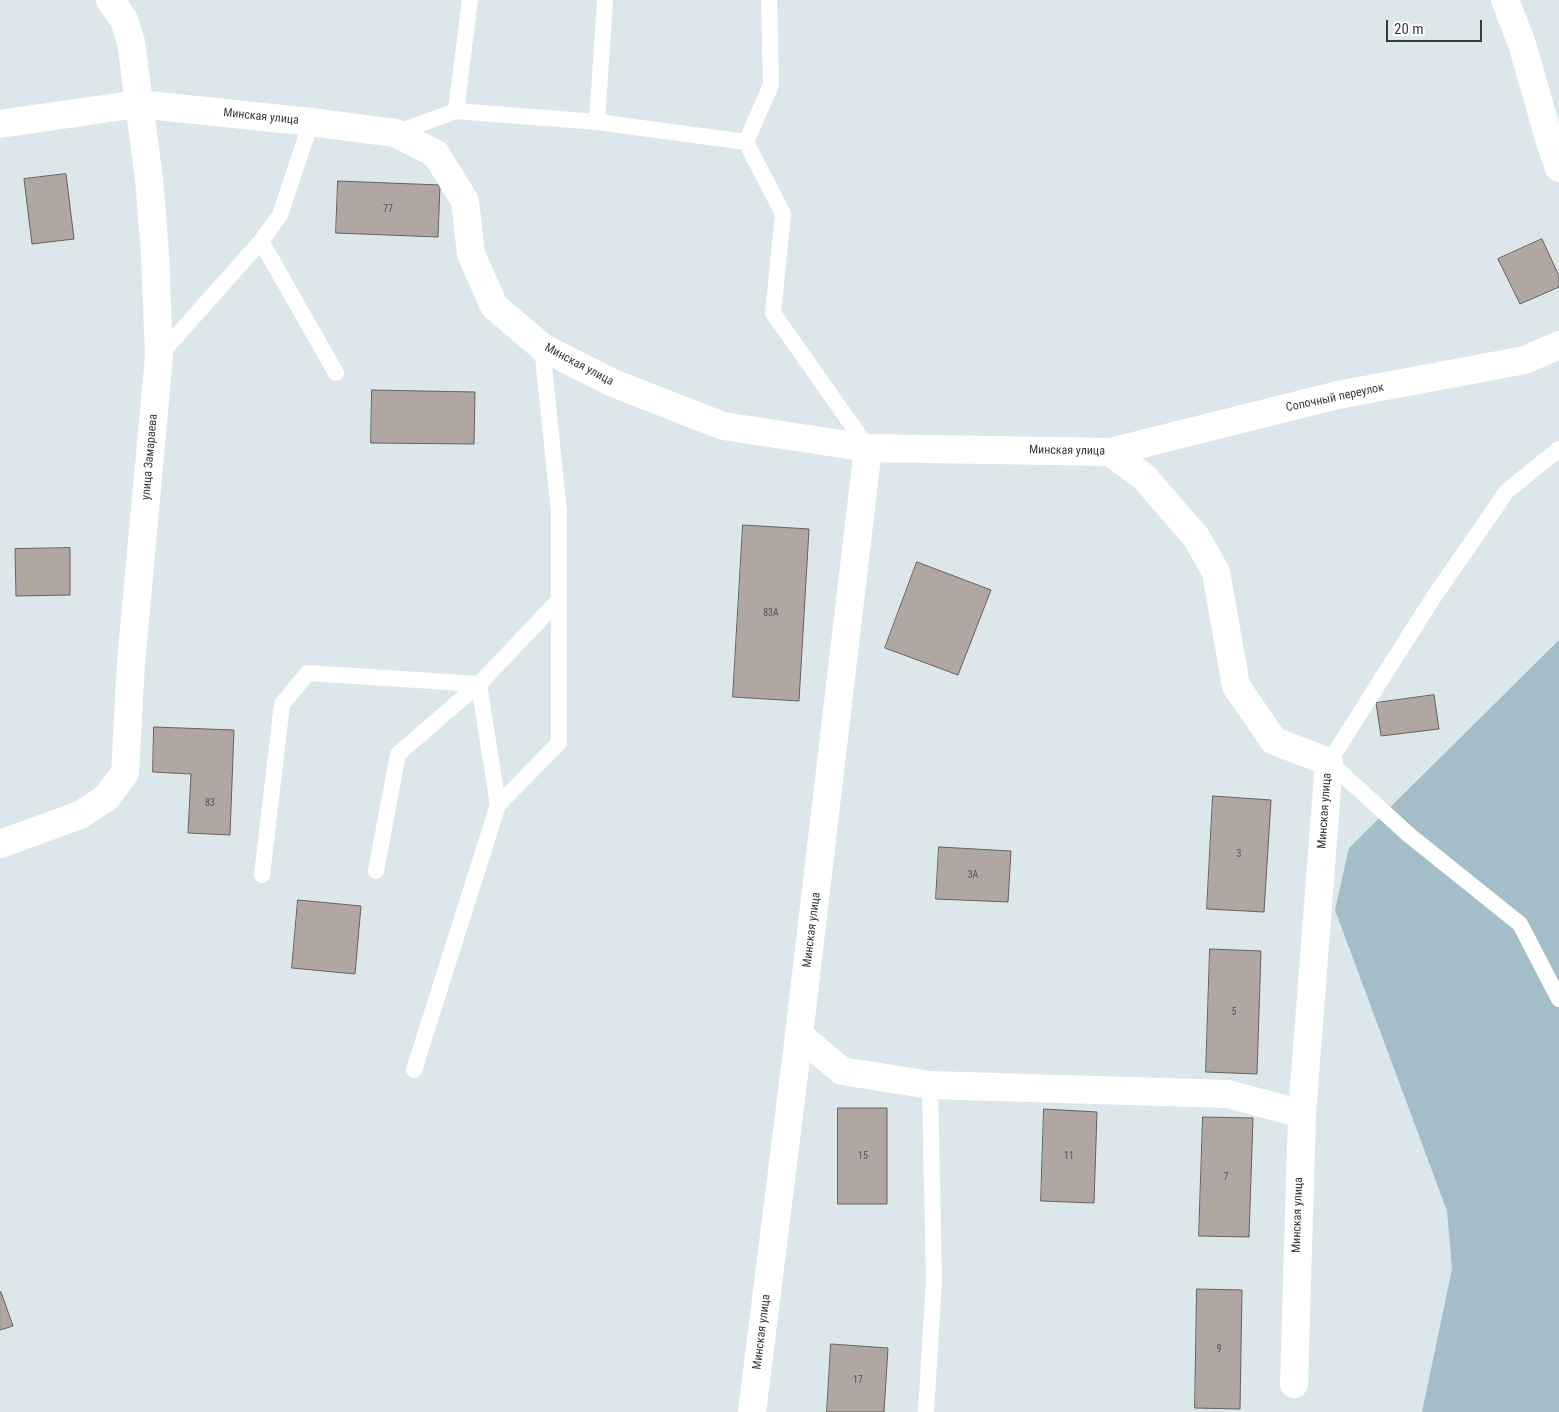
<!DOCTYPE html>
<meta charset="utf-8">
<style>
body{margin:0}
#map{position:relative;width:1559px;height:1412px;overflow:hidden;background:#dbe7eb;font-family:"Roboto Condensed",sans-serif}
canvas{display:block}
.scale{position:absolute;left:1386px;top:20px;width:96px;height:22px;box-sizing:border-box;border:2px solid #363a3c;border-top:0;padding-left:6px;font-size:15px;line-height:18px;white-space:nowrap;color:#363a3c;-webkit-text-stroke:4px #fff;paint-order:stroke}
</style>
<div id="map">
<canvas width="1559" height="1412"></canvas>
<div class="scale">20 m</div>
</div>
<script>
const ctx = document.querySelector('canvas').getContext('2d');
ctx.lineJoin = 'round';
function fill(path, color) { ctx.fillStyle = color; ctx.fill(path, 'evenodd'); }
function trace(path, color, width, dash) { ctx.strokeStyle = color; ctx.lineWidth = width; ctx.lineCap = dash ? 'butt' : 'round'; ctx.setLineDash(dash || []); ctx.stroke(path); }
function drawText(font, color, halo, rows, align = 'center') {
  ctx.font = font + ' "Roboto Condensed",sans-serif'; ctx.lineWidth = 5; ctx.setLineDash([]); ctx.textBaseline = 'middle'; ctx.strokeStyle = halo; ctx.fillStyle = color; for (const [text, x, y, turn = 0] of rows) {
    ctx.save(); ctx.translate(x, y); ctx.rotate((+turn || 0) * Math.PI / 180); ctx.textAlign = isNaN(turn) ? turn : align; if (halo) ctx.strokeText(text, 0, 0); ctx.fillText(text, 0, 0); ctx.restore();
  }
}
fill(new Path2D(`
 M1559 640V1412H1422L1452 1269 1447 1211 1335 910 1349 848Z`), '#a4bec9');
const building = new Path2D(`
 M66 174 74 239 32 244 24 179Z
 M338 181 440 185 438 237 336 233Z
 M1542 239 1559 276V287L1520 304 1498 259Z
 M372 390 475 392 474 444 371 443Z
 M743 525 809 529 799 701 733 697Z
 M70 548V595L16 596 15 549Z
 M917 562 991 590 958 675 885 648Z
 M1434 695 1439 729 1381 736 1376 703Z
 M154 727 234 730 230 835 188 833 191 774 153 772Z
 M1213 796 1271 800 1264 912 1207 909Z
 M939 847 1011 851 1008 902 936 899Z
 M298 900 361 906 355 974 292 968Z
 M1210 949 1261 951 1257 1074 1206 1072Z
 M838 1108H887V1204H838Z
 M1044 1109 1097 1112 1094 1203 1041 1201Z
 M1203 1117 1253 1118 1249 1237 1199 1236Z
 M1197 1289 1242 1290 1240 1409 1195 1408Z
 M0 1292H1L13 1326 0 1330Z
 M831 1344 888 1348 884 1412H827Z`);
fill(building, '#b1a7a2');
trace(building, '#69605b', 1);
trace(new Path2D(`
 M456 111 470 0
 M597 122 605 0
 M395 133 456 111 597 122 746 142 771 85 769 0
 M746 142 783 214 773 313 868 448
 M261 241 336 373
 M159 356 261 241 280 215 311 122
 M1559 449 1507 491 1433 598 1329 762 1409 835 1520 924 1559 999
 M479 684 498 805
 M376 871 398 754 479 684
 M262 875 282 704 308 673 479 684 558 601
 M414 1070 498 805 559 743V512L542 347
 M926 1412 934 1281 930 1085`), '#fff', 16);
trace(new Path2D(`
 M1505 0 1522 44 1550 142 1559 168
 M0 124 138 104 311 122 395 133 436 154 465 201 471 254 494 306 542 347 613 383 723 426 868 448 1110 452 1144 477 1196 537 1216 572 1236 686 1274 741 1329 762 1302 1114 1294 1384
 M1110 452 1338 395 1525 360 1559 345
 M0 844 80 815 106 798 125 773 131 663 159 356 155 253 149 179 131 42 124 20 110 0
 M799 1035 842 1071 930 1085 1228 1094 1302 1114
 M752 1412 799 1035 868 448`), '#fff', 28);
drawText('10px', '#555556', null, [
 ["77",388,209],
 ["83А",771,613],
 ["83",210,803],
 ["3",1239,854],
 ["3А",973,875],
 ["5",1234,1012],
 ["15",863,1156],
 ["11",1069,1156],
 ["7",1226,1177],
 ["9",1219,1349],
 ["17",858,1380]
]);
drawText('12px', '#363a3c', '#fff', [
 ["Минская улица",261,117,6],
 ["Минская улица",579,365,28],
 ["Сопочный переулок",1335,398,-12],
 ["Минская улица",1067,451,1],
 ["улица Замараева",150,457,-85],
 ["Минская улица",1325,811,-86],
 ["Минская улица",812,930,-83],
 ["Минская улица",1298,1215,-88],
 ["Минская улица",762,1332,-83]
]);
</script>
